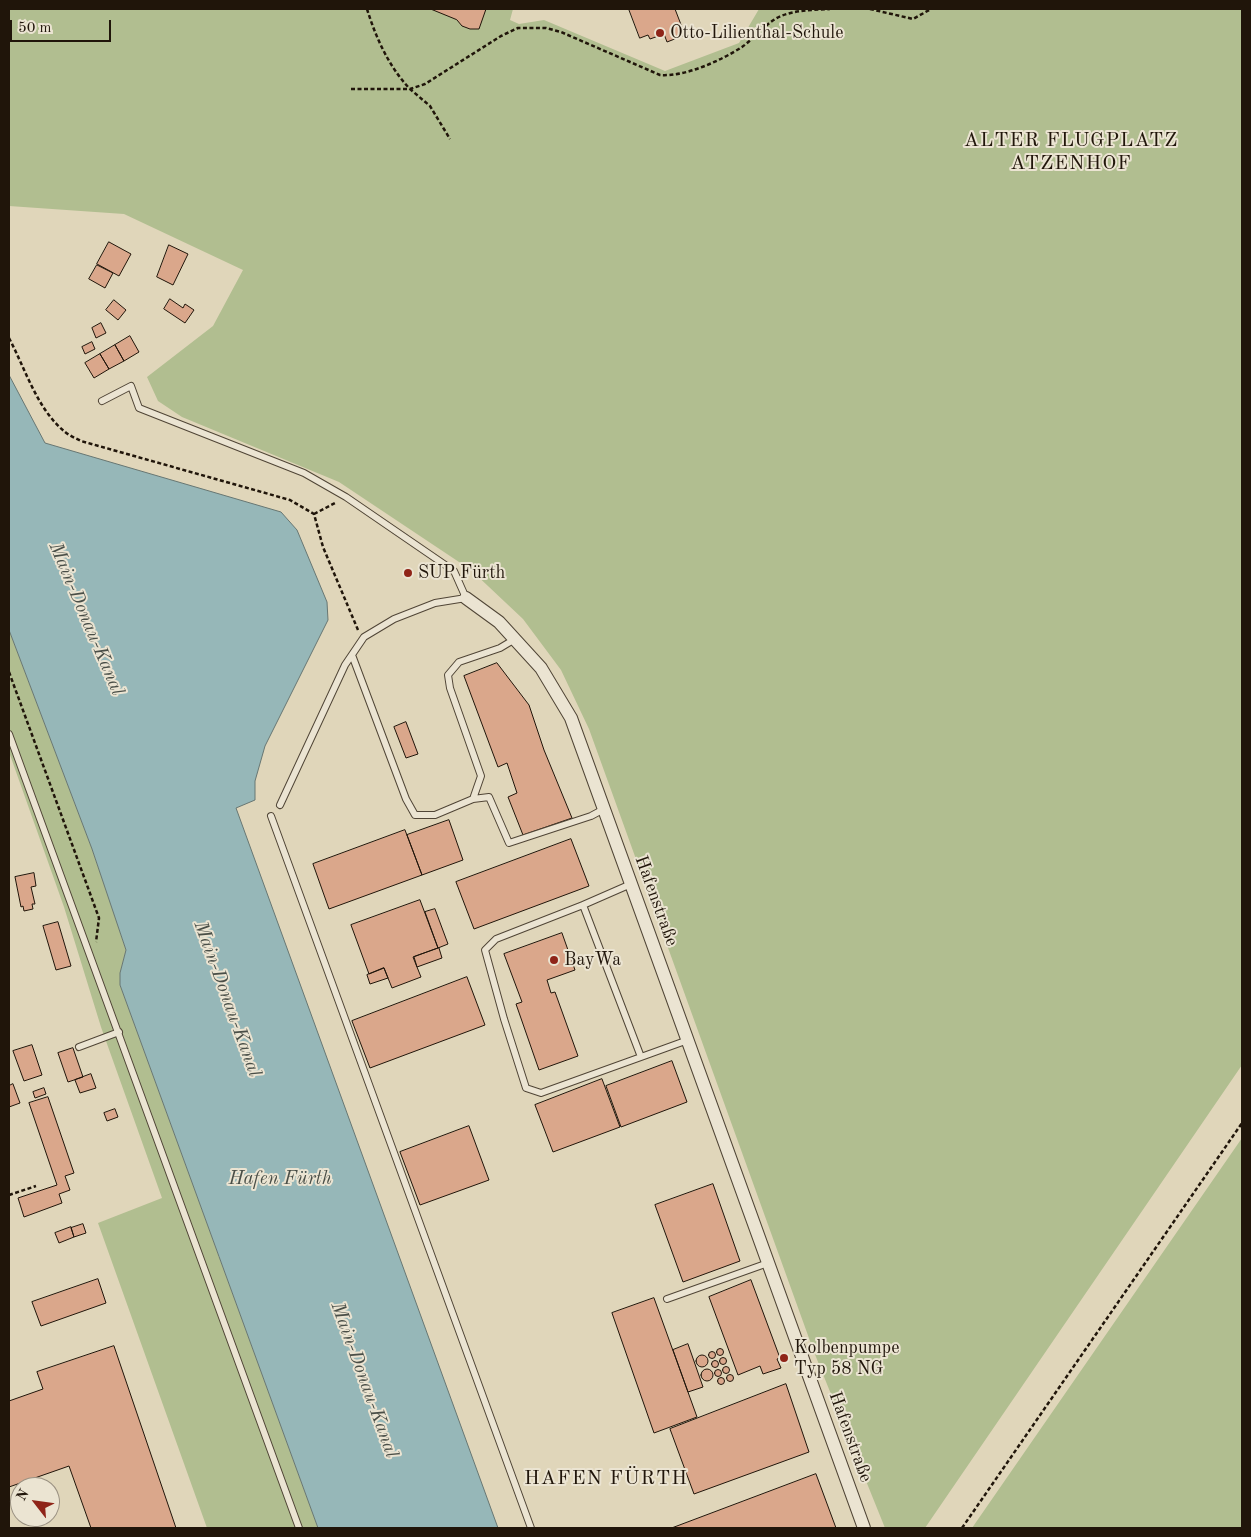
<!DOCTYPE html>
<meta charset="utf-8">
<style>
body{margin:0}
#map{position:relative;width:1251px;height:1537px;overflow:hidden;background:#e0d6ba;font-family:"Old Standard TT",serif}
canvas{display:block}
.frame{position:absolute;inset:0;border:10px solid #20150a;pointer-events:none}
.north{position:absolute;left:10px;top:1477px;width:50px;height:50px;box-sizing:border-box;background:#ebe4d2;border:1px solid #9a9182;border-radius:50%;rotate:300deg;font-size:14px;font-weight:700;line-height:20px;text-align:center;color:#20150a}
.north::after{content:'';display:block;margin:auto;width:18px;height:22px;background:#8f2418;clip-path:polygon(50% 0,100% 100%,50% 72%,0 100%)}
.scale{position:absolute;left:10px;top:20px;width:101px;height:22px;box-sizing:border-box;border:2px solid #20150a;border-top:0;padding-left:6px;font-size:15px;line-height:18px;white-space:nowrap;color:#20150a;-webkit-text-stroke:4px #ebe4d2;paint-order:stroke}
</style>
<div id="map">
<canvas width="1251" height="1537"></canvas>
<div class="frame"></div>
<div class="north">N</div>
<div class="scale">50 m</div>
</div>
<script>
const ctx = document.querySelector('canvas').getContext('2d');
ctx.lineJoin = 'round';
function fill(path, color) { ctx.fillStyle = color; ctx.fill(path, 'evenodd'); }
function trace(path, color, width, dash) { ctx.strokeStyle = color; ctx.lineWidth = width; ctx.lineCap = dash ? 'butt' : 'round'; ctx.setLineDash(dash || []); ctx.stroke(path); }
function drawText(font, color, halo, rows, align = 'center') {
  ctx.font = font + ' "Old Standard TT",serif'; ctx.lineWidth = 4; ctx.setLineDash([]); ctx.textBaseline = 'middle'; ctx.strokeStyle = halo; ctx.fillStyle = color; for (const [text, x, y, turn = 0] of rows) {
    ctx.save(); ctx.translate(x, y); ctx.rotate((+turn || 0) * Math.PI / 180); ctx.textAlign = isNaN(turn) ? turn : align; if (halo) ctx.strokeText(text, 0, 0); ctx.fillText(text, 0, 0); ctx.restore();
  }
}
fill(new Path2D(`
 M9 9H513L510 20 519 24 544 20 665 71 739 43 759 9H1242V1065L925 1528H885L814 1352 589 729 561 670 523 619 471 570 339 482 182 417 158 401 147 377 213 326 243 270 124 214 9 206Z
 M9 630 92 849 126 950 120 973V985L318 1528H207L98 1223 162 1198 101 1027 64 907 9 752Z
 M1242 1138V1528H972Z`), '#b1be90');
const water = new Path2D(`
 M9 375 45 443 281 512 297 530 327 602 328 620 265 746 255 781V800L236 808 498 1528H318L120 985V973L126 950 92 849 9 630Z`);
fill(water, '#96b7b8');
trace(water, '#677672', 1);
const building = new Path2D(`
 M431 9H486L479 29H470L462 26 457 20Z
 M629 9H675L685 35 667 42 664 34 650 39 648 35 640 38Z
 M109 242 131 254 119 276 97 264Z
 M169 245 188 254 173 285 157 277Z
 M97 265 113 273 105 288 89 279Z
 M170 299 183 308 185 304 194 310 185 323 164 309Z
 M114 300 126 310 118 320 106 310Z
 M101 323 106 333 96 338 92 328Z
 M130 336 139 352 124 361 115 345Z
 M92 342 95 349 85 354 82 347Z
 M115 345 124 361 109 369 100 354Z
 M100 354 109 369 94 378 85 363Z
 M497 663 529 705 544 750 572 818 523 835 508 797 517 793 507 763 498 767 464 676Z
 M406 722 418 754 406 758 394 727Z
 M449 820 463 860 422 875 407 835Z
 M405 830 422 875 329 909 313 864Z
 M571 839 589 886 474 929 456 882Z
 M34 873 36 886 31 887 35 904H32L33 909 24 911 23 906 21 907 15 877Z
 M420 900 438 948 413 957 421 977 392 988 384 968 369 974 351 925Z
 M435 909 448 944 438 948 425 912Z
 M58 922 71 966 56 970 43 926Z
 M562 933 575 970 547 980 551 993 555 992 578 1056 539 1070 516 1004 522 1002 504 954Z
 M439 948 442 958 417 967 414 957Z
 M384 968 388 978 370 984 367 975Z
 M467 977 485 1025 370 1068 352 1021Z
 M32 1045 42 1075 24 1081 13 1051Z
 M73 1048 83 1077 68 1082 58 1053Z
 M672 1061 687 1102 621 1127 606 1086Z
 M91 1074 96 1088 80 1093 75 1080Z
 M602 1079 620 1127 553 1152 535 1105Z
 M13 1084 20 1103 9 1107V1086Z
 M44 1088 46 1094 35 1098 33 1092Z
 M48 1097 74 1173 65 1176 70 1190 59 1194 62 1203 24 1217 18 1198 57 1185 29 1103Z
 M115 1109 118 1117 107 1121 104 1113Z
 M469 1126 489 1180 420 1205 400 1152Z
 M713 1184 740 1261 683 1282 655 1205Z
 M83 1224 86 1233 74 1237 71 1228Z
 M71 1227 74 1237 59 1243 55 1233Z
 M98 1279 106 1303 41 1326 32 1302Z
 M751 1280 780 1358 777 1359 781 1368 763 1374 760 1366 738 1375 709 1297Z
 M654 1298 697 1417 654 1433 612 1313Z
 M688 1344 703 1387 688 1392 673 1350Z
 M114 1346 176 1528H91L69 1466 9 1487V1401L43 1389 37 1372Z
 M716.5 1352a3.5 3.5 0 1 1 7 0a3.5 3.5 0 1 1-7 0Z
 M708.5 1355a3.5 3.5 0 1 1 7 0a3.5 3.5 0 1 1-7 0Z
 M696 1361a6 6 0 1 1 12 0a6 6 0 1 1-12 0Z
 M719.5 1361a3.5 3.5 0 1 1 7 0a3.5 3.5 0 1 1-7 0Z
 M711.5 1364a3.5 3.5 0 1 1 7 0a3.5 3.5 0 1 1-7 0Z
 M722.5 1370a3.5 3.5 0 1 1 7 0a3.5 3.5 0 1 1-7 0Z
 M701 1375a6 6 0 1 1 12 0a6 6 0 1 1-12 0Z
 M714.5 1373a3.5 3.5 0 1 1 7 0a3.5 3.5 0 1 1-7 0Z
 M726.5 1378a3.5 3.5 0 1 1 7 0a3.5 3.5 0 1 1-7 0Z
 M717.5 1381a3.5 3.5 0 1 1 7 0a3.5 3.5 0 1 1-7 0Z
 M786 1384 809 1452 694 1494 670 1429Z
 M816 1474 836 1528H672Z`);
fill(building, '#daa78b');
trace(building, '#20150a', 1);
const service = new Path2D(`
 M102 401 131 386 139 408 304 473 346 497 454 571 466 598 435 603 394 619 364 637 345 665 280 805
 M352 655 406 799 415 815H435L473 799 481 776 450 688 448 675 459 662 500 648 515 639
 M9 734 299 1528
 M473 799 489 797 509 843 591 816 604 809
 M271 816 531 1528
 M631 884 583 905 641 1057 688 1040
 M583 905 496 939 485 950 504 1019 526 1088 541 1093 641 1057
 M79 1047 119 1032
 M667 1299 768 1263`);
const minor = new Path2D(`
 M466 598 499 622 541 668 571 718 864 1528`);
trace(service, '#504536', 8);
trace(minor, '#504536', 14);
trace(new Path2D(`
 M367 9C376 38 389 67 410 89L425 84 501 36 518 28H546L561 32 660 75C685 77 720 61 742 47 755 38 765 23 781 16 796 10 813 10 830 9
 M870 9 913 19 931 9
 M351 89H410L430 106 450 139
 M9 338C25 368 37 409 64 431 68 435 75 438 81 441L290 500 314 514 323 547 358 630
 M314 514 337 502
 M9 672 99 918 96 942
 M9 1195 36 1186
 M962 1528 1242 1123`), '#20150a', 2.5, [4, 2.5]);
trace(service, '#ebe4d2', 6);
trace(minor, '#ebe4d2', 12);
for (const [x, y, r, color] of [
 [660,33,5,"#8f2418"],
 [408,573,5,"#8f2418"],
 [554,960,5,"#8f2418"],
 [784,1358,5,"#8f2418"]
]) { const dot = new Path2D(); dot.arc(x, y, r, 0, 2 * Math.PI); ctx.fillStyle = color; ctx.fill(dot); trace(dot, '#ebe4d2', 2); }
drawText('18px', '#20150a', '#ebe4d2', [
 ["Otto-Lilienthal-Schule",670,33],
 ["SUP Fürth",418,573],
 ["BayWa",564,960],
 ["Kolbenpumpe",794,1348],
 ["Typ 58 NG",794,1369]
], 'left');
drawText('18px', '#20150a', '#ebe4d2', [
 ["Hafenstraße",656,901,70],
 ["Hafenstraße",850,1437,70]
]);
drawText('italic 19px', '#494e47', '#ebe4d2', [
 ["Main-Donau-Kanal",86,619,67],
 ["Main-Donau-Kanal",227,999,70],
 ["Hafen Fürth",280,1179],
 ["Main-Donau-Kanal",364,1380,70]
]);
ctx.letterSpacing = '1px';
drawText('20px', '#20150a', '#ebe4d2', [
 ["ALTER FLUGPLATZ",1071,141],
 ["ATZENHOF",1071,164],
 ["HAFEN FÜRTH",606,1479]
]);
ctx.letterSpacing = '0px';
</script>
